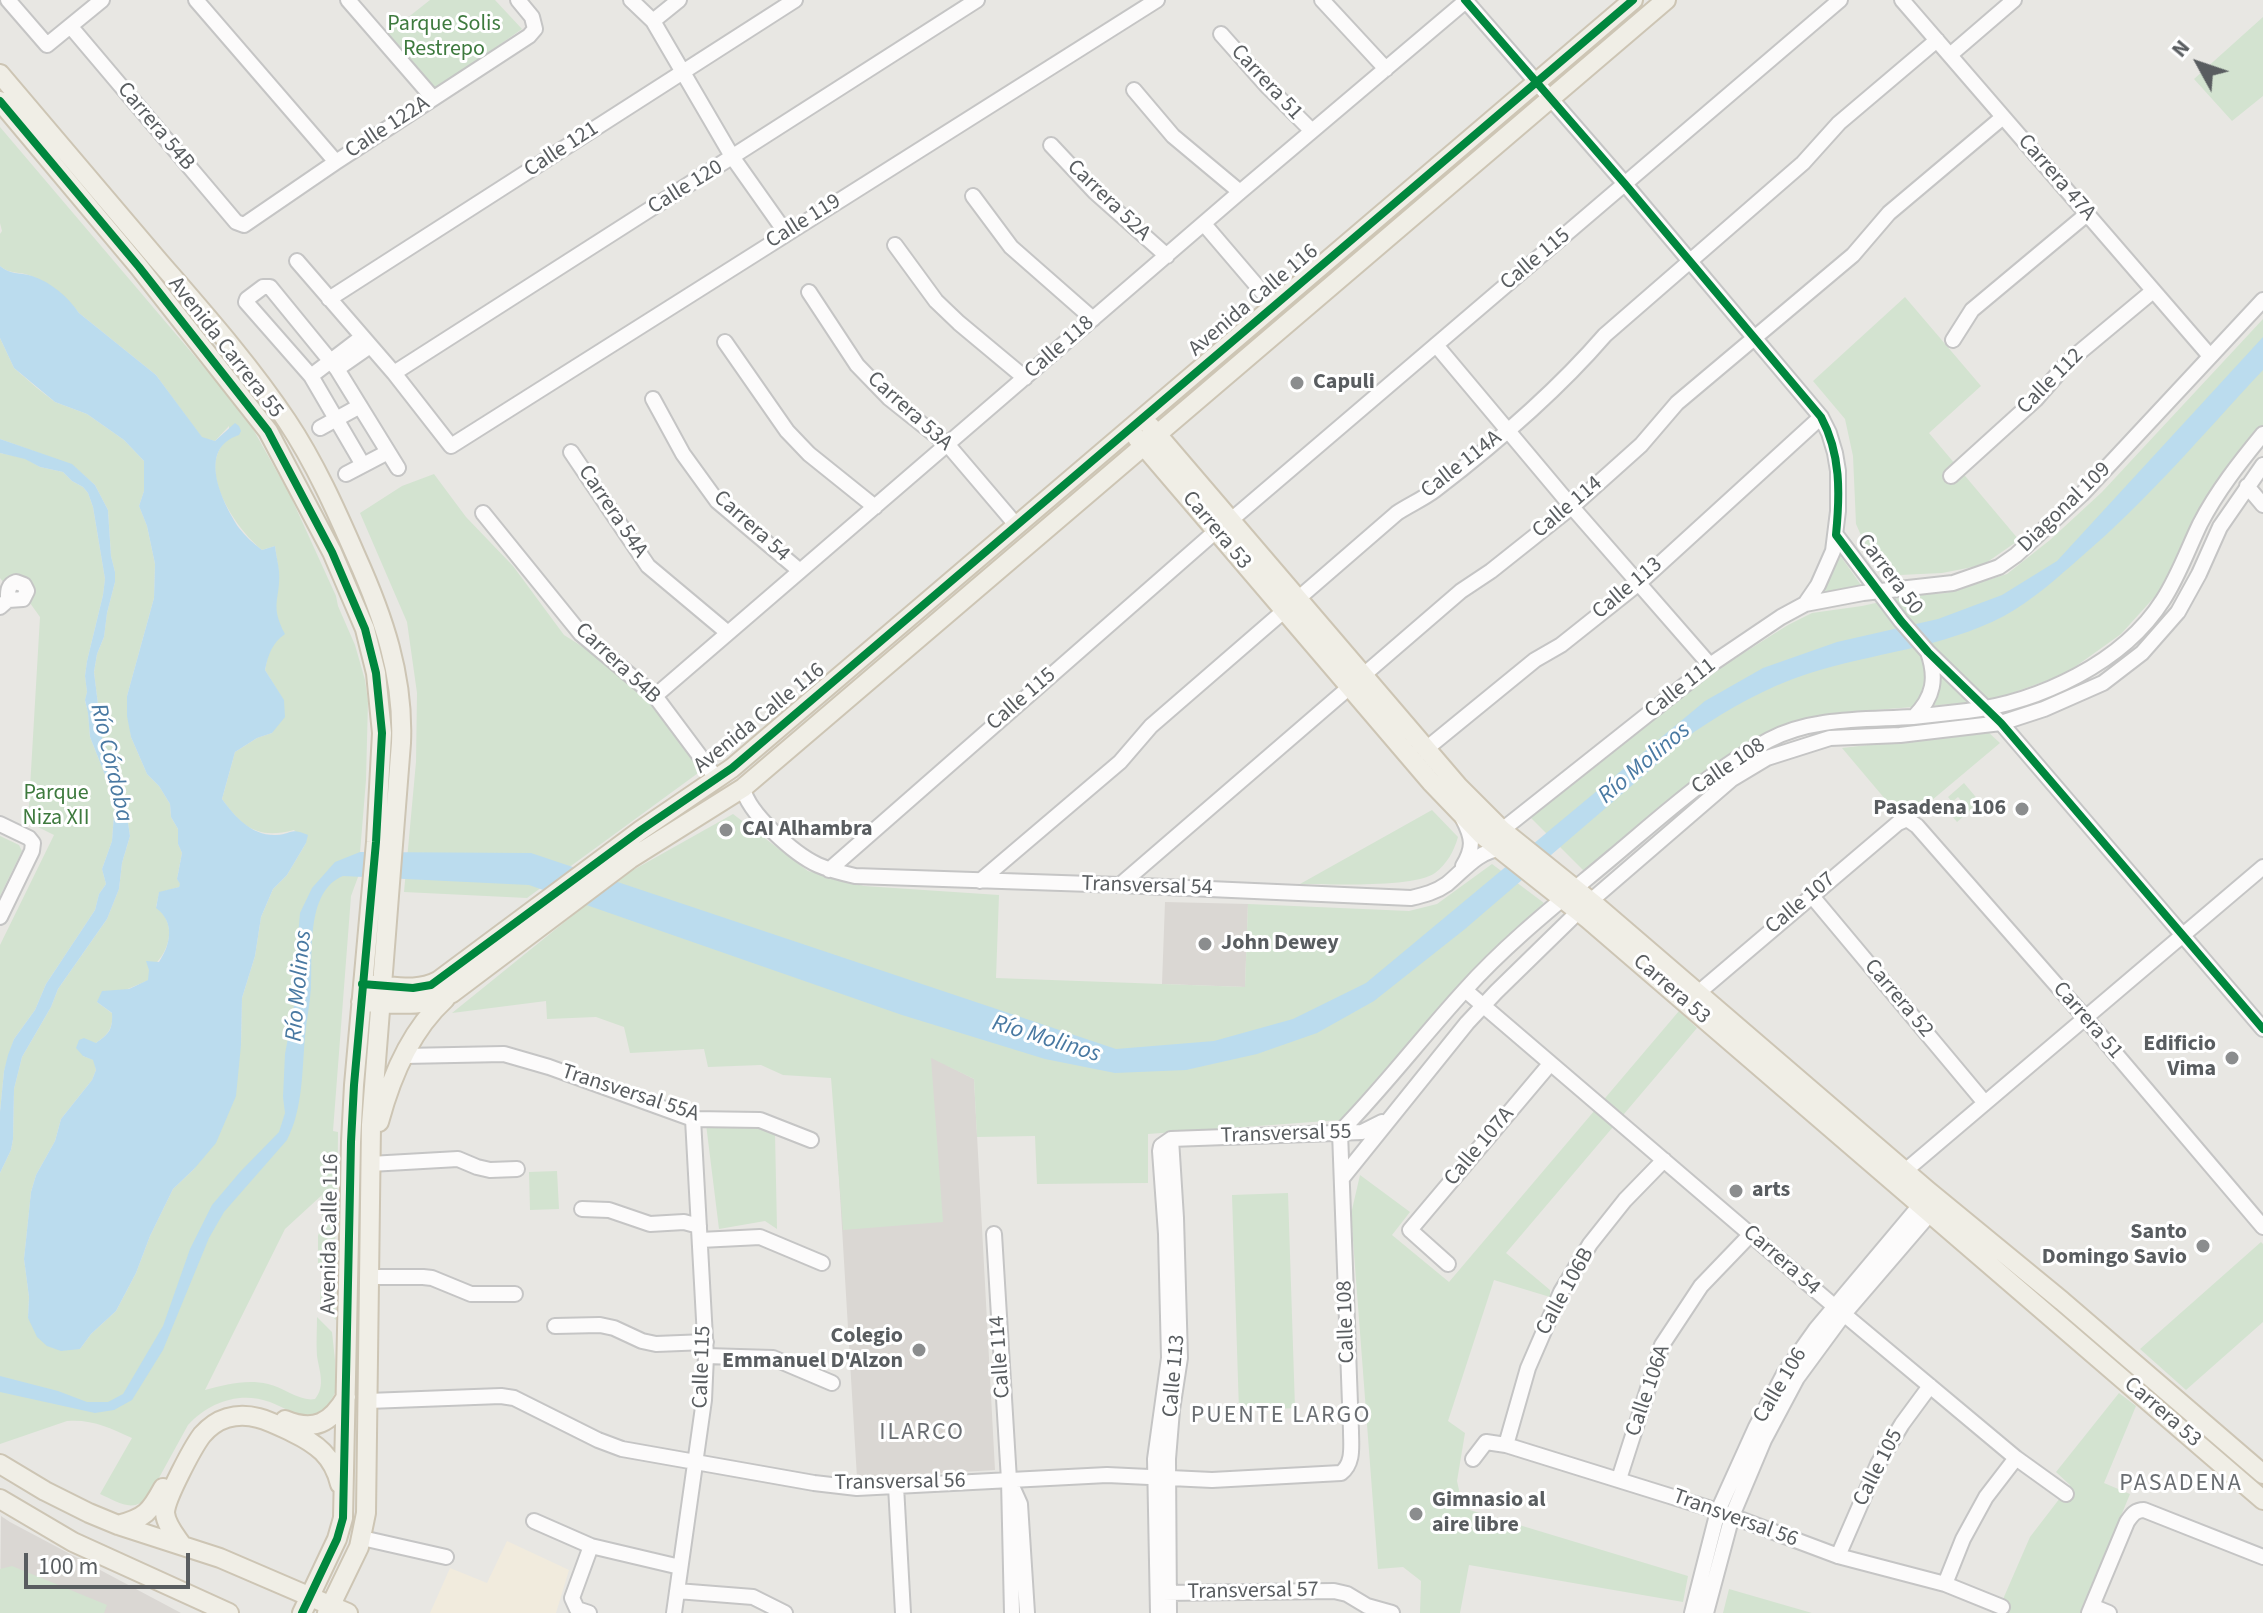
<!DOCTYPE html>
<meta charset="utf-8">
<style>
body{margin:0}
#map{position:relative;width:2263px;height:1613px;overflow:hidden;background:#e8e7e3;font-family:"Source Sans 3",sans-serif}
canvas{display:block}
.north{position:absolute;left:2159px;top:24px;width:80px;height:80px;-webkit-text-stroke:6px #fff;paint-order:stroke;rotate:310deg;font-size:22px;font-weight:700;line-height:32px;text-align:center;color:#595d60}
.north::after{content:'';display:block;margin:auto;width:28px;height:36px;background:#595d60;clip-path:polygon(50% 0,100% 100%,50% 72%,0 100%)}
.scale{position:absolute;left:24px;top:1553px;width:166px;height:36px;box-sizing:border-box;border:4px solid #595d60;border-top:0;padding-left:10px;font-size:24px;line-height:28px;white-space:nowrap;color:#595d60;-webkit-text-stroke:6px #fff;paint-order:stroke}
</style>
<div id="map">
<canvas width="2263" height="1613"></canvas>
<div class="north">N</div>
<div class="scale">100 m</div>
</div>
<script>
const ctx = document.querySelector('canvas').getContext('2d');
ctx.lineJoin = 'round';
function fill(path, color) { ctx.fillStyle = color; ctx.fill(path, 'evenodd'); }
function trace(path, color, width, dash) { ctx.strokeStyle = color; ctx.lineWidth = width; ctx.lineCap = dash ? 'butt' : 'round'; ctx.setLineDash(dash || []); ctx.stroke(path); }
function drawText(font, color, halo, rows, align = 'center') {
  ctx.font = font + ' "Source Sans 3",sans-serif'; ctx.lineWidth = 6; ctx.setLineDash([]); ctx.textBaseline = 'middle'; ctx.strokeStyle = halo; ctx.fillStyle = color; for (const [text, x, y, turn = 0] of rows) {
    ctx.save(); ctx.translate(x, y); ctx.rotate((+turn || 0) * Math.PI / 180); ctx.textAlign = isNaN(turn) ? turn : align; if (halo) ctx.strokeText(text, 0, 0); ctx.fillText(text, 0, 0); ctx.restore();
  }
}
fill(new Path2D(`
 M507 1541 569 1570 556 1613H430L450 1568 487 1583Z`), '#f1ebdd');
fill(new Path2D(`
 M1165 902 1248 904 1245 987 1162 984Z
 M931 1057 974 1079 995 1470 857 1478 833 1078Z
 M1 1516 10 1522 181 1613H0Z`), '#dad7d3');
fill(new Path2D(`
 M430 0H495L522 29 438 88 427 85 387 34Z
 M2263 17V96L2232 121 2194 79Z
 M0 127 220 386 253 429 290 495 336 596 338 606 355 645 365 680 368 701 366 780 358 877 351 896 333 1131 338 1132 337 1227 333 1255 325 1265 318 1263V1236L322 1223V1195L285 1229 205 1390C226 1385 245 1379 268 1384 283 1387 300 1402 315 1399 326 1386 319 1370 317 1356 316 1343 317 1330 317 1317L332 1332 335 1360V1393L325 1411C304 1422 290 1410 270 1402 240 1391 209 1402 188 1425L149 1496C133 1514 118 1502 100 1494L132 1438C110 1428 92 1419 67 1421L0 1444V1173L11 1150 13 1139 14 1089 22 1057 51 1007 58 989 107 919 119 889 122 863 130 836 125 802 102 737 94 672 97 654 104 637 107 613 115 582V572L111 556 108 510 95 485 72 465 0 439V338L14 368 37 388 55 402 87 414 124 440 144 461V491L139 506 147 526 155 564 154 598 127 696 131 737 147 774 159 786 170 804 171 817 178 829V844L182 853 177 879 181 884 179 887 159 893 156 907C179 925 169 954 149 970V980L97 1002 113 1014C112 1029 109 1034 96 1043L89 1042 83 1056 94 1060 96 1070 92 1080 61 1119 55 1141 36 1175 31 1192 24 1259 29 1297 28 1318 80 1349 91 1334 116 1311 136 1273 150 1236 173 1189 194 1169 241 1045 242 998 255 956 261 917 273 889 287 875 306 843 294 830C259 839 243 829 222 799L235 752 257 738 272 733 283 700 265 670 268 654 276 640 277 620 275 600 279 574 275 546 262 550C236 529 193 467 229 438V426L215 441 202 438 156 375 79 313C69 300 47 283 31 276 20 271 10 275 0 266V234L2 231 0 223Z
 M1905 297 1981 386 1929 433 2019 540 1983 565 1942 573 1900 575 1871 558 1856 524 1853 456 1845 419 1813 381Z
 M2263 319V427L2255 436 2168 582 2121 634 2065 674 1990 701 1836 713 1784 727 1732 753 1692 783 1633 830 1585 872 1530 817 1710 674 1788 625 1812 613 1862 606 1912 595 1946 593 2007 574 2050 540 2102 492Z
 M0 453 25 458 40 467 63 472 72 481 83 487 88 493 93 507 105 579 103 595 87 661 85 676 87 692 85 701 88 712 90 737 115 800 112 841 102 869 106 884 99 894 95 910 46 984 35 1010 14 1039 4 1071 0 1112V945L54 835 28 822 40 617 30 603 33 589 7 580 4 583 0 578Z
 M434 474 466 517 513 566 564 635 623 672 655 703 705 768 527 898 404 892 416 762 417 693 407 622 360 513 402 486Z
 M1839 554 1861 585 1823 592Z
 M1987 731 2000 743 1919 811 1909 800 1896 812 1842 748Z
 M1964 783 1980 802 1957 822 1952 816 1965 805 1958 797 1952 802 1948 797Z
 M1432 810 1458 837C1454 851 1447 864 1435 873 1414 888 1329 884 1300 884Z
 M733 814 808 871 864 886 999 895 996 978 1245 987 1248 904 1409 911 1437 904 1492 864 1544 903 1465 979 1397 1060 1340 1120 1148 1134V1183L1037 1184 1035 1136 977 1137 974 1079 931 1058 943 1222 843 1230 831 1078 783 1075 761 1065 708 1067 704 1049 630 1053 624 1027 596 1017 547 1019 546 1001 452 1013 619 878Z
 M0 836 19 845 22 851 0 896Z
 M1679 1011 1697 1028 1506 1253 1550 1290V1297L1494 1280 1448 1421 1465 1433 1457 1481 1463 1508 1688 1576 1683 1602 1469 1565 1460 1613H1420L1421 1581 1403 1567 1378 1569 1351 1214 1360 1175 1410 1212 1392 1235 1449 1282Z
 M706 1124 755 1125 775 1133 777 1229 765 1221 719 1229Z
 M557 1171 559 1209 530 1210 529 1172Z
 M1288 1193 1295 1408 1239 1411 1232 1195Z
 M2261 1242 2263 1244V1322L2186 1390 2140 1349Z
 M336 1270V1320L320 1305 321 1285Z
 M2119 1393 2136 1406 2104 1483 2130 1494 2081 1613H1997L2030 1537 2070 1485 2056 1472Z
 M12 1566 107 1605 104 1613H0V1569Z
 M1729 1589 1812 1613H1723Z`), '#d3e3d0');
fill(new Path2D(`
 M0 266C10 275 19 272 32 276 51 282 68 297 79 313L156 375 202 437 215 441 235 423 239 426 241 431 239 435C196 449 222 502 239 528 245 536 253 543 262 550L275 546C276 554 278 563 279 571 281 599 269 604 285 634 272 643 268 655 265 670L284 700 285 717 272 733 257 738 235 752 222 799C235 817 252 836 276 835 293 834 289 827 308 835L306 843 287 875 273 889 261 917 255 956 242 998 241 1045 236 1096 216 1143 194 1169 173 1189 150 1236 136 1273 116 1311 91 1334 80 1349 61 1351 47 1346 37 1337 28 1318 29 1297 24 1259 31 1192 36 1175 55 1141 61 1119 92 1080 96 1070 93 1060 83 1056 76 1048 79 1040 84 1038 96 1043C109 1034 113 1029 112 1013L97 1002 102 991 129 989 148 980 149 970 146 961 159 962C171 944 175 922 156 908L159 892 179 887 180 884 177 879 182 853 178 844V829L171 817 170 804 159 786 147 774 131 737 127 716V696L154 598 155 564 147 526 139 506 144 491V461L124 440 87 414 55 402 14 368 0 338Z
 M2263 337V370C2204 433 2147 501 2081 557 2057 578 2033 600 2004 616 1943 648 1872 653 1807 674 1765 688 1730 708 1694 732L1465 929 1374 1001 1317 1033 1257 1054 1186 1070 1115 1073 1045 1059 902 1015 529 885 343 876C305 891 313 956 311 988 310 1005 306 1021 305 1037 302 1071 303 1109 287 1140L224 1212 209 1238 163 1350 132 1400 114 1410 95 1413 0 1392V1376L58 1391 87 1402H108L123 1394 163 1326 190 1249 212 1205 240 1172 279 1132 285 1113 283 1097 285 1054 297 989V948L300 913 312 888 335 862 360 852 531 853 1116 1049 1214 1041 1293 1019 1366 983 1705 701 1763 668 1837 642 1938 619 2002 595 2057 561Z
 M0 439 72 464 95 485 108 510 111 556 115 572V582L107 613 104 637 97 654 94 672 102 737 125 802 130 836 122 863 119 889 107 919 58 989 51 1007 22 1057 14 1089 13 1139 11 1150 0 1173V1112L4 1071 8 1055 14 1039 35 1010 46 984 95 910 99 894 106 884 102 869 112 841 115 800 90 737 88 713 85 700 87 692 85 676 87 661 103 595 105 579 93 507 88 493 83 487 72 481 63 472 40 467 25 459 0 453Z`), '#bbdcee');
const minor = new Path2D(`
 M8 0 47 45 102 0
 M196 0 336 162
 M348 0 433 98
 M631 0 653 21 733 158 786 233
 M1322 0 1386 69
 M1465 0 1625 184 1821 417 1829 433 1835 453 1838 471V511L1833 551 1818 585 1805 604 1781 617 1710 665 1502 830
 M1902 0 2210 356
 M653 21 679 0
 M71 27 236 222 244 225 336 162 529 36 535 29 532 17 518 0
 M1221 34 1268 87 1312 131
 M1950 55 2014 0
 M1134 90 1173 136 1240 192
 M1051 145 1095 192 1167 256
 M973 196 1011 247 1093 319
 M1204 224 1275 307
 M895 245 936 301 959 323 1025 378
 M297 261 394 373 451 446 1157 0
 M809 292 857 365 889 398 948 445 1017 526
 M329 299 795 0
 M1953 340 1972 310 2087 214
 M725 342 787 431 809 454 875 507
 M1436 345 1572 507 1710 665
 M337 369 370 346
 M394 373 977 0
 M311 376 362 337
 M653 399 683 454 717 501 800 571
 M320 428 360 406
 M571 452 648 566 728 633
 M363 465 311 376 246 302 247 299 263 287H270L337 369 398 468
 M346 474 388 452
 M1951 476 2036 399 2069 361 2153 291
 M2247 486 2263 505
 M483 513 581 634 655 696 717 779
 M1231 520 1840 0
 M1836 535 1901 621 1928 652 2001 723 2263 1029
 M1805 604 1863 593 1953 583 1999 567 2016 555 2082 494 2263 300
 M0 607 8 600C8 592 7 585 16 582L24 585 27 591 23 599 8 600
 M655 696 1240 192 1467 0
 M1914 717C1934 697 1937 678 1928 652
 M1426 749 1535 660 1561 645 1639 583 1821 417
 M743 788C748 813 794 854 818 865 829 870 842 873 855 876L1120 885 1411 898C1424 895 1436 892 1447 884 1463 871 1479 850 1501 849
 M0 824 29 838 33 843 32 851 0 917
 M1463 866C1474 848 1473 838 1463 819
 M829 870 1216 531
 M980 881 1120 762 1151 726 1397 513C1409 505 1423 499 1435 490 1495 444 1555 393 1605 335L1803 163 1839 123 1937 40
 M1120 885 1461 591 1491 571 1574 505 1641 445 1677 403 1853 255 1889 213 2003 117
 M1811 895 1985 1103
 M1465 990 1827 1300 2016 1458 2066 1494
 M1698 993 1898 823 1907 819 1917 826 2081 1013 2263 1227
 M404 1056 504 1054 549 1067 693 1119 760 1120 811 1140
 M1171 1139 1362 1132 1382 1122
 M370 1164 458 1159 477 1167 490 1170 517 1169
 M1905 1171 2263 867
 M1343 1177 1467 1023 1496 992 1579 911 1732 779 1767 758 1830 738 1900 735 2001 723 2044 709 2103 683 2142 653 2178 612 2199 574 2220 527 2263 465
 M582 1209 609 1210 650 1224 684 1222 699 1226
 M994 1234 1009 1480 1012 1613
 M700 1240 760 1237 822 1263
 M1448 1264 1410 1230 1550 1064
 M369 1277H423L432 1278 471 1294H515
 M555 1326 600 1325 614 1328 642 1341 656 1344 706 1342
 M706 1356 773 1358 832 1383
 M368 1401 501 1396 514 1398 598 1440 622 1449 814 1483 857 1488 1107 1475 1212 1480 1341 1473C1354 1463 1351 1446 1351 1431L1340 1132C1384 1087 1422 1037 1465 990 1509 941 1563 899 1614 856 1664 814 1712 770 1769 740 1812 717 1866 720 1913 717 1931 715 1949 713 1967 711 2039 702 2123 663 2163 600 2178 577 2188 549 2200 524 2217 491 2240 462 2263 434
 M1506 1445 1528 1368 1561 1292 1590 1244 1625 1200 1664 1160
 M1473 1459 1486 1442 1506 1445 1718 1511 1838 1556 1945 1584 2002 1607
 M1619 1479 1662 1345 1701 1286 1751 1234
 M1011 1484 1020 1504 1027 1613
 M896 1486 903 1613
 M534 1521 591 1546 680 1567
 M362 1538 446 1557
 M1838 1556 1878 1464 1902 1424 1930 1386
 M1945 1584 1963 1539 1986 1497 2016 1458
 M677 1591 753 1597 785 1613
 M1162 1593 1334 1591 1347 1594 1367 1606 1392 1613
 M2092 1606 2109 1613
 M589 1613 577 1609 572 1598 591 1546
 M674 1613 704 1400 706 1356 693 1119
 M1158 1613 1155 1459 1169 1358 1166 1234 1160 1151 1161 1146 1171 1139
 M1169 1613 1168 1459 1172 1410 1180 1358 1176 1218 1171 1139
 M1692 1613 1718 1511 1756 1427 1784 1374 1816 1329 1926 1198
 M1706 1613 1732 1516 1764 1440 1797 1378 1844 1314 1935 1208
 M2089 1613 2127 1522C2132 1515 2135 1510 2144 1510L2263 1557`);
const major = new Path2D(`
 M0 74C52 136 105 197 157 259 201 310 250 365 287 421 315 463 336 510 356 556 383 616 404 676 401 743L371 1125 366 1513 359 1547 327 1613
 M0 101 139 267 268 431 332 552 365 629 376 673 382 733 376 842 354 1085 351 1142 343 1518 337 1539 302 1613
 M1150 426 1458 786 1502 830 1599 908 1927 1190 2062 1301 2263 1474
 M1137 438 1431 782 1482 835 1588 919 2263 1500
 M373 985C394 986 418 992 438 981L641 830 732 768 1633 0
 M361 1002C392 1003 423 1009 452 993L630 859 743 788 1666 0
 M379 1122C391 1077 410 1031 445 999
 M285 1420C314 1432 331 1423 346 1397
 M0 1464 45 1491 89 1513 118 1525 220 1558 348 1613
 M0 1499 73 1542 229 1613
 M118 1525C145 1518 150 1512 163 1488
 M182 1545C175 1535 166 1525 165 1513 165 1499 193 1447 202 1435 209 1427 217 1421 227 1418 251 1411 271 1422 292 1432 317 1444 333 1456 340 1484`);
trace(minor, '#c5c5c5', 18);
trace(major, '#cdc5b4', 22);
trace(minor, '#fcfbfb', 14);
trace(major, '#f0eee6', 18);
trace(new Path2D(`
 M1465 0 1625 184 1821 417C1841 454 1840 493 1836 535L1901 621 1928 652 2001 723 2263 1029
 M0 101 139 267 268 431 332 552 365 629 376 673 382 733 376 842 354 1085 351 1142 343 1518 337 1539 302 1613
 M362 984 413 988 431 985 641 830 732 768 1633 0`), '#00873e', 8);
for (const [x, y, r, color] of [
 [1297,383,8,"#8b8d8e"],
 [2022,809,8,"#8b8d8e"],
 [726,830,8,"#8b8d8e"],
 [1205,944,8,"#8b8d8e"],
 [2232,1058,8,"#8b8d8e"],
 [1736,1191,8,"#8b8d8e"],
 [2203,1246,8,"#8b8d8e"],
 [919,1350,8,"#8b8d8e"],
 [1416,1514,8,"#8b8d8e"]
]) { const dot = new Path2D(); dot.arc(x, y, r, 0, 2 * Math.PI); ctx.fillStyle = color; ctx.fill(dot); trace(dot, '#fff', 3); }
drawText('22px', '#3e7a3e', '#fff', [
 ["Parque Solis",444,25],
 ["Restrepo",444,50],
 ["Parque",56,794],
 ["Niza XII",56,819]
]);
drawText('22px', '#595d60', '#fff', [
 ["Carrera 51",1266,83,47],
 ["Carrera 54B",155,127,50],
 ["Calle 122A",388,128,-33],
 ["Calle 121",562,150,-33],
 ["Carrera 47A",2056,178,49],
 ["Calle 120",686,188,-32],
 ["Carrera 52A",1108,201,44],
 ["Calle 119",804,222,-32],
 ["Calle 115",1536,260,-40],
 ["Avenida Calle 116",1254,301,-40],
 ["Avenida Carrera 55",225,348,52],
 ["Calle 118",1060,348,-41],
 ["Calle 112",2051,382,-45],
 ["Carrera 53A",909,412,42],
 ["Calle 114A",1462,465,-38],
 ["Calle 114",1568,508,-40],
 ["Diagonal 109",2065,508,-44],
 ["Carrera 54A",612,512,56],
 ["Carrera 54",751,527,42],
 ["Carrera 53",1216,531,50],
 ["Carrera 50",1889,575,53],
 ["Calle 113",1628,589,-40],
 ["Carrera 54B",617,664,43],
 ["Calle 111",1681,689,-38],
 ["Calle 115",1022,700,-41],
 ["Avenida Calle 116",760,719,-39],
 ["Calle 108",1729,767,-34],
 ["Transversal 54",1147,887,2],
 ["Calle 107",1801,904,-40],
 ["Carrera 53",1671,990,41],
 ["Carrera 52",1898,999,50],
 ["Carrera 51",2087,1021,49],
 ["Transversal 55A",630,1094,18],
 ["Transversal 55",1286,1135,-2],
 ["Calle 107A",1480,1147,-50],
 ["Avenida Calle 116",331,1234,-89],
 ["Carrera 54",1781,1261,41],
 ["Calle 106B",1566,1292,-61],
 ["Calle 108",1347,1322,-92],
 ["Calle 114",1001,1357,-94],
 ["Calle 115",703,1367,-88],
 ["Calle 113",1175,1376,-85],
 ["Calle 106",1781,1386,-59],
 ["Calle 106A",1649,1391,-71],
 ["Carrera 53",2162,1413,41],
 ["Calle 105",1879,1468,-63],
 ["Transversal 56",900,1483,-1],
 ["Transversal 56",1735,1519,20],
 ["Transversal 57",1253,1592,-1]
]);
drawText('bold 22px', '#595d60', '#fff', [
 ["Capuli",1313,383],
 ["Pasadena 106",2006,809,"right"],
 ["CAI Alhambra",742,830],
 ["John Dewey",1221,944],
 ["Edificio",2216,1045,"right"],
 ["Vima",2216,1070,"right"],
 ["arts",1752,1191],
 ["Santo",2187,1233,"right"],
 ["Domingo Savio",2187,1258,"right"],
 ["Colegio",903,1337,"right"],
 ["Emmanuel D'Alzon",903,1362,"right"],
 ["Gimnasio al",1432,1501],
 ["aire libre",1432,1526]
], 'left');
drawText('italic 24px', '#4979a2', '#fff', [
 ["Río Córdoba",110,763,77],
 ["Río Molinos",1645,764,-40],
 ["Río Molinos",300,986,-85],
 ["Río Molinos",1046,1040,17]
]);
ctx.letterSpacing = '2px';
drawText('24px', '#6a6e72', '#fff', [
 ["PUENTE LARGO",1281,1417],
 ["ILARCO",922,1434],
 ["PASADENA",2181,1485]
]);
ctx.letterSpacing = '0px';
</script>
